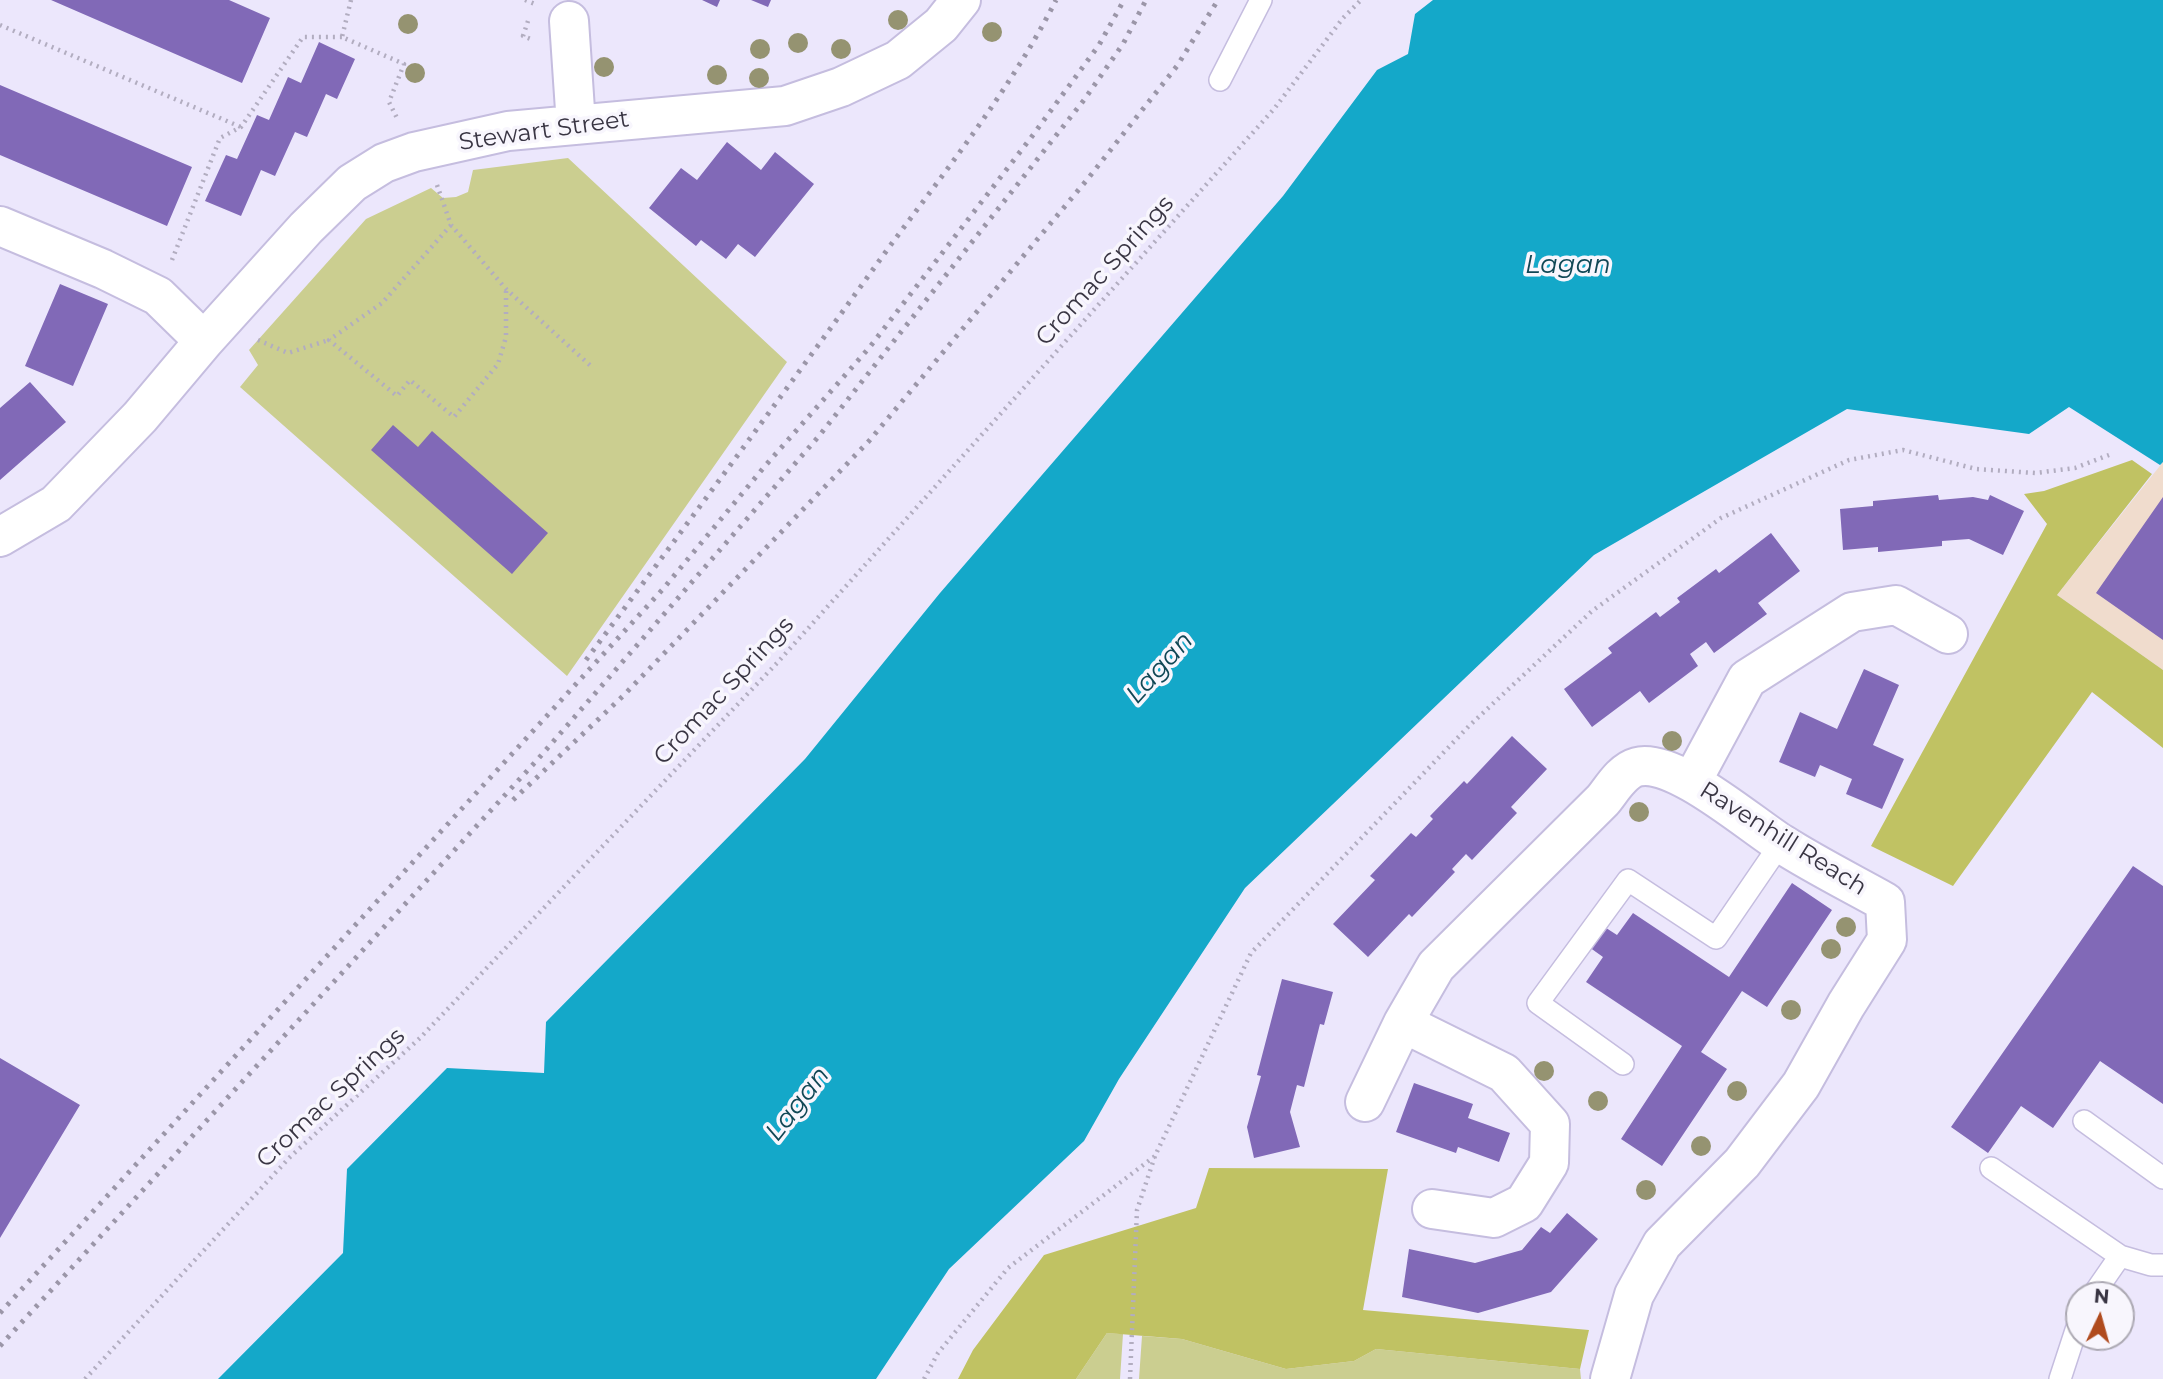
<!DOCTYPE html>
<style>
body{margin:0}
#map{position:relative;width:2163px;height:1379px;overflow:hidden;background:#ece7fc;font-family:Montserrat,sans-serif}
canvas{display:block}
.north{position:absolute;left:2065px;top:1281px;width:70px;height:70px;box-sizing:border-box;background:#f8f6fd;border:2px solid #aca9b3;border-radius:50%;rotate:5deg;font-size:19px;font-weight:700;line-height:28px;text-align:center;color:#393543}
.north::after{content:'';display:block;margin:auto;width:24px;height:32px;background:#b04b1e;clip-path:polygon(50% 0,100% 100%,50% 72%,0 100%)}
</style>
<div id="map">
<canvas width="2163" height="1379"></canvas>
<div class="north">N</div>
</div>
<script>
const ctx = document.querySelector('canvas').getContext('2d');
ctx.lineJoin = 'round';
function fill(path, color) { ctx.fillStyle = color; ctx.fill(path, 'evenodd'); }
function trace(path, color, width, dash) { ctx.strokeStyle = color; ctx.lineWidth = width; ctx.lineCap = dash ? 'butt' : 'round'; ctx.setLineDash(dash || []); ctx.stroke(path); }
function drawText(font, color, halo, rows, align = 'center') {
  ctx.font = font + ' Montserrat,sans-serif'; ctx.lineWidth = 7; ctx.setLineDash([]); ctx.textBaseline = 'middle'; ctx.strokeStyle = halo; ctx.fillStyle = color; for (const [text, x, y, turn = 0] of rows) {
    ctx.save(); ctx.translate(x, y); ctx.rotate((+turn || 0) * Math.PI / 180); ctx.textAlign = isNaN(turn) ? turn : align; if (halo) ctx.strokeText(text, 0, 0); ctx.fillText(text, 0, 0); ctx.restore();
  }
}
fill(new Path2D(`
 M2163 462V670L2057 595Z`), '#f0dccd');
fill(new Path2D(`
 M568 158 787 362 567 676 240 387 258 365 249 350 366 219 431 188 443 198 456 197 468 192 473 170Z
 M1107 1333 1123 1334 1120 1379H1076Z
 M1142 1336 1182 1339 1286 1369 1354 1361 1376 1349 1580 1369 1581 1379H1139Z`), '#cbce90');
fill(new Path2D(`
 M2132 460 2152 474 2057 595 2163 670V748L2092 692 1953 886 1871 846 2047 524 2024 494 2044 491Z
 M1209 1168 1388 1169 1363 1310 1589 1330 1580 1369 1376 1349 1354 1361 1286 1369 1182 1339 1107 1333 1076 1379H958L973 1350 1044 1255 1196 1208Z`), '#c0c263');
fill(new Path2D(`
 M1433 0H2163V462L2160 465 2069 407 2029 434 1847 409 1594 555 1245 888 1119 1079 1084 1141 949 1269 876 1379H218L343 1253 347 1169 447 1068 544 1073 546 1022 805 759 940 593 1283 196 1377 70 1408 54 1415 14Z`), '#14a8c9');
fill(new Path2D(`
 M51 0H229L270 18 242 83Z
 M702 0H720L717 7Z
 M751 0H771L768 7Z
 M319 42 355 59 337 99 326 94 307 137 295 132 275 176 261 170 241 216 205 201 226 155 237 159 257 115 269 120 288 77 301 83Z
 M0 85 192 167 167 226 0 155Z
 M727 142 761 170 775 152 814 184 755 257 738 244 726 259 701 240 696 246 649 208 681 168 697 180Z
 M60 284 108 304 73 386 25 366Z
 M30 382 66 422 0 480V408Z
 M393 425 418 447 432 431 548 533 512 574 371 450Z
 M1938 495 1939 500 1973 497 1988 500 1990 495 2024 511 2003 555 1969 539 1942 541V546L1878 552V547L1843 550 1840 509 1873 506V501Z
 M2163 497V640L2096 593Z
 M1771 533 1800 571 1758 603 1767 614 1714 653 1706 642 1690 654 1698 666 1649 703 1640 691 1592 727 1564 689 1612 653 1608 648 1656 612 1660 617 1680 602 1677 598 1716 569 1719 573Z
 M1864 669 1899 685 1873 745 1904 759 1882 809 1846 794 1852 779 1820 765 1815 777 1779 762 1800 712 1837 729Z
 M1512 736 1547 769 1511 807 1517 813 1472 860 1466 854 1452 869 1455 872 1412 917 1409 914 1368 957 1333 924 1375 880 1370 876 1411 833 1416 837 1433 819 1430 816 1464 781 1467 784Z
 M2133 866 2163 886V1104L2100 1061 2053 1128 2021 1106 1988 1153 1951 1127Z
 M1792 883 1832 910 1767 1007 1742 991 1701 1052 1727 1069 1662 1166 1621 1139 1682 1046 1586 982 1603 957 1589 947 1603 926 1617 935 1633 913 1729 977Z
 M1282 979 1333 992 1324 1025 1320 1024 1304 1087 1297 1085 1290 1112 1300 1147 1254 1158 1247 1127 1261 1076 1257 1075Z
 M0 1058 80 1105 0 1238Z
 M1414 1083 1473 1104 1468 1118 1510 1133 1499 1162 1458 1147 1456 1153 1396 1132Z
 M1567 1213 1598 1239 1551 1292 1478 1313 1402 1297 1409 1249 1475 1263 1522 1250 1541 1227 1550 1233Z`), '#8169b7');
const lane = new Path2D(`
 M1220 80 1261 0
 M1623 1064 1538 1003 1628 880 1716 938 1781 843
 M2084 1121 2163 1178
 M1991 1168 2120 1256 2151 1265H2163
 M2093 1295 2120 1256
 M2060 1379 2079 1321`);
const street = new Path2D(`
 M569 21 576 125
 M0 226 103 269 158 296 204 341
 M0 537 56 504 140 417 204 341 306 228 352 183 384 163 414 152 508 131 785 106 841 87 898 60 941 25 961 0
 M1692 781 1747 679 1852 612 1896 605 1948 634
 M1403 1023 1504 1073 1550 1124 1549 1163 1524 1203 1494 1218 1432 1209
 M1365 1102 1403 1023 1436 966 1603 800C1612 789 1622 771 1637 767 1674 757 1751 825 1782 844 1815 865 1851 883 1885 902L1887 940 1846 1005 1801 1085 1742 1163 1662 1244 1634 1295 1610 1379`);
trace(lane, '#c5bddf', 24);
trace(street, '#c5bddf', 42);
trace(new Path2D(`
 M351 0 342 37 404 64 389 102 397 118
 M525 0 535 4 534 7
 M528 21 523 36 533 40
 M0 25 241 127
 M437 185 451 225 506 289 593 368
 M451 225 382 303 329 340 397 396 410 380 454 417 498 364 506 337V290
 M172 260 220 138 241 127 303 37H342
 M258 340 288 353 329 340
 M85 1379 290 1157 420 1038 777 663 1274 109 1343 18 1361 0
 M924 1379 938 1353 1008 1268 1155 1156 1251 953 1469 726 1592 611 1721 518 1849 460 1903 450 1976 469 2035 473 2075 468 2109 455
 M1130 1379 1137 1210 1155 1156`), '#b2adc0', 4.5, [2, 5]);
trace(lane, '#fff', 21);
trace(street, '#fff', 38);
trace(new Path2D(`
 M586 660C687 524 788 388 887 250 946 170 1011 89 1056 0
 M513 800 624 695 869 441 1086 181 1177 66 1218 0
 M0 1313 663 589 765 466 869 348 1030 139 1099 45 1124 0
 M0 1346 538 759 819 436 1084 100 1123 44 1146 0`), '#9b96a8', 5, [3.5, 7]);
ctx.fillStyle = '#959371';
for (const [x, y] of [
 [898,20],
 [408,24],
 [992,32],
 [798,43],
 [760,49],
 [841,49],
 [604,67],
 [415,73],
 [717,75],
 [759,78],
 [1672,741],
 [1639,812],
 [1846,927],
 [1831,949],
 [1791,1010],
 [1544,1071],
 [1737,1091],
 [1598,1101],
 [1701,1146],
 [1646,1190]
]) { ctx.beginPath(); ctx.arc(x, y, 10, 0, 2 * Math.PI); ctx.fill(); }
drawText('24px', '#393543', '#f8f6fd', [
 ["Stewart Street",544,131,-8],
 ["Cromac Springs",1105,271,-48],
 ["Cromac Springs",724,691,-47],
 ["Ravenhill Reach",1783,839,32],
 ["Cromac Springs",331,1098,-43]
]);
drawText('italic 26px', '#104755', '#f8f6fd', [
 ["Lagan",1568,265],
 ["Lagan",1160,668,-48],
 ["Lagan",798,1104,-52]
]);
</script>
